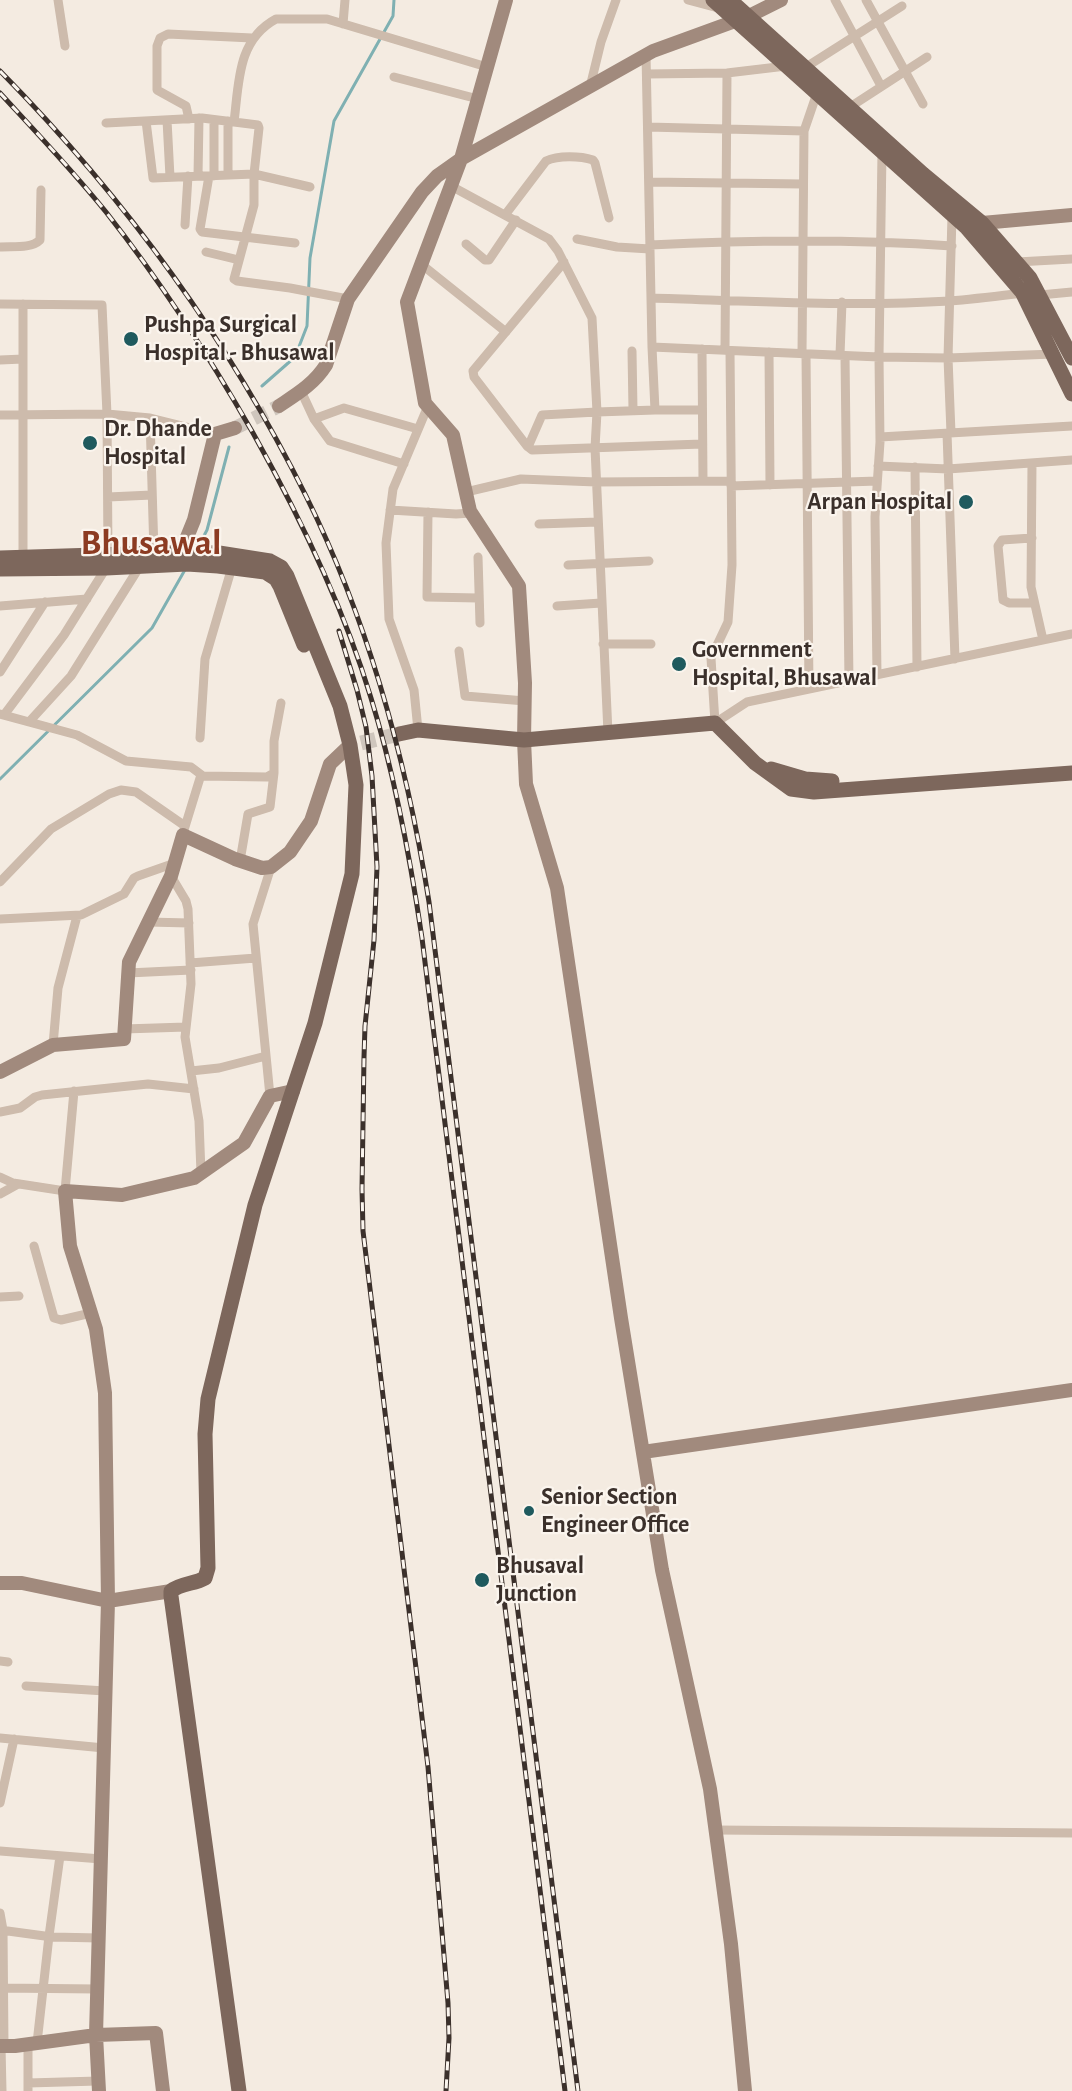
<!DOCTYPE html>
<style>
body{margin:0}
canvas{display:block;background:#f4ebe1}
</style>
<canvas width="1072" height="2091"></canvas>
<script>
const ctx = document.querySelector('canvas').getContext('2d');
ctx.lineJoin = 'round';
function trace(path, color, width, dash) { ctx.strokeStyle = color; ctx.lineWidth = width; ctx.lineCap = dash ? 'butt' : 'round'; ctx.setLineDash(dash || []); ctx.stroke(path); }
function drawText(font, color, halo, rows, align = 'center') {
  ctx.font = font + ' "Alegreya Sans",sans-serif'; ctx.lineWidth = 4.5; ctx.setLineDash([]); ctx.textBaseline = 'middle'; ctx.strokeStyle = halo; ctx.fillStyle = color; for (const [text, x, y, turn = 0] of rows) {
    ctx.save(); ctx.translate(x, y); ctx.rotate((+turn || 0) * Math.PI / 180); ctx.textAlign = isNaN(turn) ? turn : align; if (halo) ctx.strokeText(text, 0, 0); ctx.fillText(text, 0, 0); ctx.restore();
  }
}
trace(new Path2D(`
 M262 386 295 357 307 326 310 258 334 121 393 16 394 0
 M198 547 207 530 229 447
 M0 779 152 628 186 568`), '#7fb0b2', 3);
trace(new Path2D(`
 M235 428 279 406`), '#cfc6bd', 14, [14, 7]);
trace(new Path2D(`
 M361 743 399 734`), '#cfc6bd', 15, [15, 8]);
trace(new Path2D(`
 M58 0 65 46
 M688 0 718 8
 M835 0 881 86
 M866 0 923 104
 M343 24 345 0
 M646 55 652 347 879 357 948 358 1054 354
 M806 67 902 6
 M647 74 727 73 786 66
 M394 77 478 99
 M590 87 601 42 616 0
 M850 107 927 57
 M189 119 186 106 157 90V46L160 38 168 34 252 38
 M167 120 170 177
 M146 121 153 178 254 174 310 187
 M234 122C239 83 237 40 276 19H327L487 67
 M106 123 202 118 258 125 259 128 254 174V205L234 279 237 281 290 288 348 299
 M648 127 804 131
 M228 175V121
 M198 176 199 118
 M209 176 200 229 202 232 295 243
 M214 176V120
 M649 182 803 184
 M451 186 549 239 558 251 592 318 597 412 542 415 528 447
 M505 215 546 161C558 155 581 156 593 160L595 163 609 218
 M185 225 188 176
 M577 239 617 247 650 249
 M466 244 485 260H489L516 220
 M650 245C751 240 851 239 952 246
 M0 247C12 246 31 249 40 240L41 190
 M206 252 239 260
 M564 262 473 371 474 377 527 446 532 450 702 444
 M1017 262 1072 259
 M421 264 506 332
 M1040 295 1072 292
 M651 298C750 301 850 307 950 301 974 299 998 296 1023 293
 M0 304 102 305 107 414 108 555 106 568 64 635 4 715
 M23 304V558
 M702 349 703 481
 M725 350 727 73
 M632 351 633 410
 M730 351 732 565 728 622 711 658 715 723 747 702 1072 634
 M769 352 770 485
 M802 354 804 131 817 93
 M806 354 809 689
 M840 355 842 302
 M845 356 849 681
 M0 360 23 359
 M301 391 314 419 330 441 404 464
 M655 410H702
 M0 415 107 414 150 418 215 434
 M150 418 154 553
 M314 419 344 408 418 429
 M947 433 955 659
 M951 433 948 358 952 216
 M880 437 1072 426
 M1032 463 1031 587 1043 640
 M878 466 948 469 1072 460
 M915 467 917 667
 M731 486 877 481
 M466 492 521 479 596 482 731 481
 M108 497 152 495
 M390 510 456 514 471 513
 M428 512 427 597 478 598
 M539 524 598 522
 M1032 538 1002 540 998 546 1003 600 1009 603H1034
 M478 557 480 623
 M568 565 649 561
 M0 606 87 599
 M557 606 601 603
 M603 644H651
 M459 651 465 696 525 701
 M0 672 45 602
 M877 675 875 517 880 442 879 357 882 152
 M0 714 77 735 126 761 191 767 203 776
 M29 722 71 676 140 566
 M418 730 414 690 389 619 386 543 393 489 428 406
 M608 733 595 448 597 412 655 410 652 347
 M200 738 205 659 232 567
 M184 830 200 778 203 776 267 777 274 773V741L281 703
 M240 861 248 814 270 807 274 773
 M171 876 186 901 188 909 191 984 185 1037 199 1121 201 1173
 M0 882 51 829 109 794 121 790 136 792 185 826
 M0 919 81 915 124 894 134 878 138 876 175 863
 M148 922 189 923
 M190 963 256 958
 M128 973 191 970
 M124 1029 186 1027
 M53 1045 58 988 77 916
 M191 1071 219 1068 266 1056
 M270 1096 253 924 271 867
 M0 1112 20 1108 35 1097 42 1095 148 1084 194 1089
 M0 1177 13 1183 65 1191 74 1091
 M0 1194 18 1184
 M34 1246 54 1318 61 1320 91 1313
 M0 1297 19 1296
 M0 1661 8 1662
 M26 1686 105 1691
 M0 1738 104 1748
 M0 1803 14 1739
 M716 1830 1072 1833
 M0 1851 101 1859
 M0 1913 3 1930 4 2046
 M0 1930 52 1937 99 1938
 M0 1988 97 1989
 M37 2043 49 1936 60 1856
 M28 2045V2091
 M1 2046 2 2091
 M28 2083 98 2081`), '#cdbbac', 9);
trace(new Path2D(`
 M506 0 461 159 407 302 425 403 453 435 470 511 519 586 525 683 524 740 526 784 557 888 621 1318 662 1570 710 1789 731 1944 745 2091
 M982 223 1072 215
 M279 406C297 394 314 384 326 365L348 299 422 192 437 176 461 159 653 51 749 16 781 0
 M181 552 194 520 215 434 235 428
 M0 1072 53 1045 124 1039 129 962 171 876 183 835 235 859 262 868 271 867 290 852 311 821 330 764 350 745
 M643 1452 1072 1390
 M0 1583H22L108 1601 171 1591
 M0 2046H15L96 2035 156 2033 163 2091
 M99 2091 96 2035 108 1601 105 1393 96 1329 70 1246 65 1191 122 1195 194 1178 244 1143 270 1096 293 1091`), '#a18a7d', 14);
trace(new Path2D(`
 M713 0 967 228 1022 292 1072 394
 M730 0 923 174 982 223 1030 278 1072 358
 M0 558 192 552 219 553 270 561 281 567 287 576 340 706 350 745 356 785 352 874 315 1023 255 1205 208 1399 205 1434 208 1568 205 1578C195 1584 181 1583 171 1591V1596L239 2091
 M0 569 106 568 187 564 218 566 265 572 276 579 280 586 304 645
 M399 734 418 730 524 740 715 723 755 763 791 789 814 792 1072 773
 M771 769 805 779 832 781`), '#7d675c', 15);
const rail = new Path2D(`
 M0 71C123 196 228 339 306 496 369 623 407 763 429 902L578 2091
 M0 93C36 132 73 171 106 212 161 282 209 356 253 433 300 517 343 605 371 698 395 776 410 857 422 938L565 2091
 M339 631 357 690 366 727 372 776 377 867 374 940 365 1026 364 1057 362 1189 363 1231 428 1767 448 2003 449 2038 446 2091`);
trace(rail, '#3b302b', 5);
trace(rail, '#fbf5ee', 3, [9]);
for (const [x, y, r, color] of [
 [131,339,8,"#1f5a5e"],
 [90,443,8,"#1f5a5e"],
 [966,502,8,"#1f5a5e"],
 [679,664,8,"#1f5a5e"],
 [529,1511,6,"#1f5a5e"],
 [482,1580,8,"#1f5a5e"]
]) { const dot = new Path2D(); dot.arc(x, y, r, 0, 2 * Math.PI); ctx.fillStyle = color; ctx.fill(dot); trace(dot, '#fbf5ee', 2); }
drawText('bold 24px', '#3b302b', '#fbf5ee', [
 ["Pushpa Surgical",144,325],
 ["Hospital - Bhusawal",144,353],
 ["Dr. Dhande",104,429],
 ["Hospital",104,457],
 ["Arpan Hospital",952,502,"right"],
 ["Government",692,650],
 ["Hospital, Bhusawal",692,678],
 ["Senior Section",541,1497],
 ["Engineer Office",541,1525],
 ["Bhusaval",496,1566],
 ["Junction",496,1594]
], 'left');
drawText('bold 36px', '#8c3b22', '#fbf5ee', [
 ["Bhusawal",151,543]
]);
</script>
